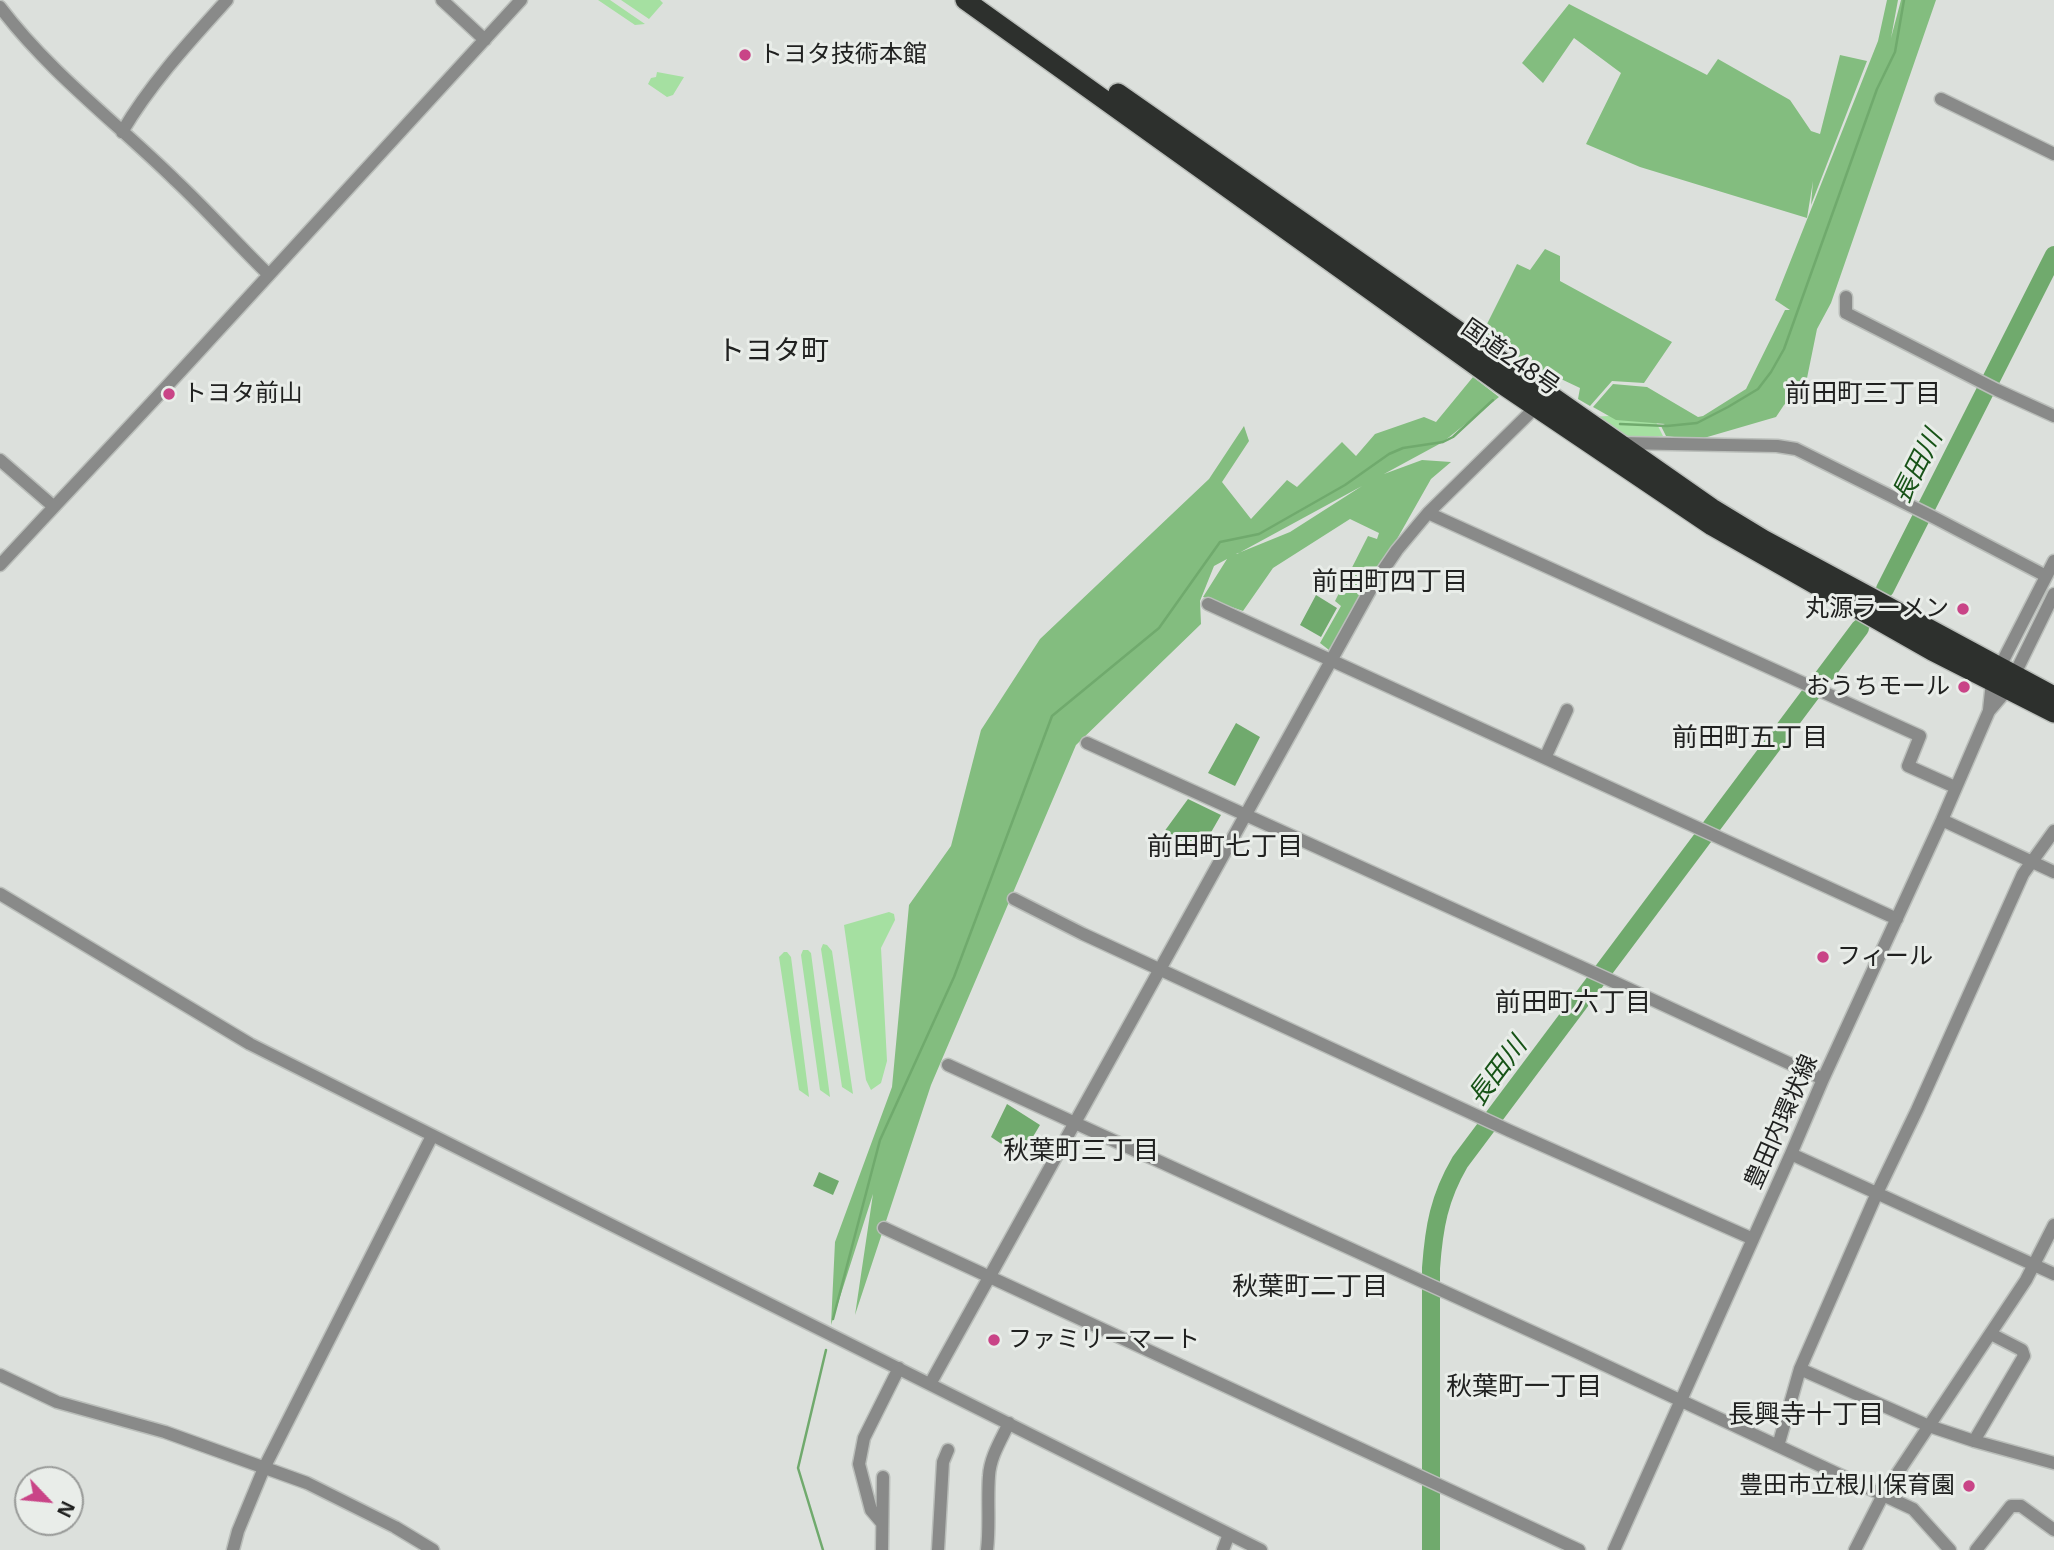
<!DOCTYPE html>
<meta charset="utf-8">
<style>
body{margin:0}
#map{position:relative;width:2054px;height:1550px;overflow:hidden;background:#dce0dc;font-family:"Noto Sans",sans-serif}
canvas{display:block}
.north{position:absolute;left:14px;top:1466px;width:70px;height:70px;box-sizing:border-box;background:#e9ede9;border:2px solid #999b99;border-radius:50%;rotate:116deg;font-size:19px;font-weight:700;line-height:28px;text-align:center;color:#202120}
.north::after{content:'';display:block;margin:auto;width:24px;height:32px;background:#c94487;clip-path:polygon(50% 0,100% 100%,50% 72%,0 100%)}
</style>
<div id="map">
<canvas width="2054" height="1550"></canvas>
<div class="north">N</div>
</div>
<script>
const ctx = document.querySelector('canvas').getContext('2d');
ctx.lineJoin = 'round';
function fill(path, color) { ctx.fillStyle = color; ctx.fill(path, 'evenodd'); }
function trace(path, color, width, dash) { ctx.strokeStyle = color; ctx.lineWidth = width; ctx.lineCap = dash ? 'butt' : 'round'; ctx.setLineDash(dash || []); ctx.stroke(path); }
function drawText(font, color, halo, rows, align = 'center') {
  ctx.font = font + ' "Noto Sans","Noto Sans JP",sans-serif'; ctx.lineWidth = 6; ctx.setLineDash([]); ctx.textBaseline = 'middle'; ctx.strokeStyle = halo; ctx.fillStyle = color; for (const [text, x, y, turn = 0] of rows) {
    ctx.save(); ctx.translate(x, y); ctx.rotate((+turn || 0) * Math.PI / 180); ctx.textAlign = isNaN(turn) ? turn : align; if (halo) ctx.strokeText(text, 0, 0); ctx.fillText(text, 0, 0); ctx.restore();
  }
}
fill(new Path2D(`
 M598 0H610L645 24 635 25Z
 M621 0H660L663 3 649 19Z
 M657 72 684 77 673 95 667 97 648 84 651 78 656 77Z
 M1609 416H1653L1663 436 1632 439 1588 417Z
 M889 912 894 914 895 920 881 948 887 1061 881 1083 871 1090 866 1080 844 925Z
 M823 944 827 945 832 951 853 1094 842 1087 821 949Z
 M803 950H808L811 953 830 1097 820 1090 801 955Z
 M784 952H787L791 957 809 1097 799 1090 779 957Z`), '#a5e0a1');
fill(new Path2D(`
 M1887 0H1898L1891 38 1901 0H1936L1831 303 1817 329 1806 383 1784 405 1776 417 1697 440 1666 436 1661 426 1665 424 1616 420 1593 407 1613 384 1647 387 1698 417 1703 416 1746 389 1785 310H1790L1775 300 1878 41Z
 M1569 4 1707 75 1718 59 1790 100 1811 131 1820 134 1840 55 1867 61 1811 205 1813 181 1807 218 1640 167 1586 144 1621 73 1574 38 1543 83 1522 63Z
 M1545 249 1560 256V281L1672 342 1644 383 1612 381 1590 406 1578 399 1580 388 1523 361 1483 332 1517 264 1530 270Z
 M1473 377 1499 397 1443 442 1384 474 1422 460 1451 462 1431 479 1397 539 1329 650 1320 643 1341 606 1335 601 1368 536 1377 539 1379 533 1350 519 1273 568 1243 611 1203 597 1227 559 1214 566 1200 601 1201 624 1076 745 931 1085 855 1315 873 1194 831 1325 835 1242 892 1087 909 905 951 846 981 730 1040 639 1209 479 1244 426 1249 441 1222 482 1251 519 1287 480 1297 487 1342 442 1356 456 1375 434 1424 417 1436 422ZM1362 486 1290 532 1236 554H1237Z`), '#83bd7f');
fill(new Path2D(`
 M1316 595 1337 608 1321 637 1300 625Z
 M1236 723 1260 737 1235 786 1208 773Z
 M1188 799 1221 815 1198 855 1161 836Z
 M1007 1104 1040 1125 1021 1157 991 1137Z
 M819 1172 839 1181 833 1195 813 1186Z`), '#70aa6d');
trace(new Path2D(`
 M1620 424 1667 426 1697 423 1728 407 1758 389 1771 372 1784 349 1877 89 1895 52 1904 0
 M833 1319 880 1140 954 977 1052 716 1159 628 1220 542 1259 534 1345 485 1389 454 1403 448 1443 442 1453 437 1493 400
 M823 1550 798 1468 826 1350`), '#70aa6d', 2.5);
trace(new Path2D(`
 M1885 589 2054 255
 M1431 1550V1268C1434 1227 1439 1198 1460 1162L1860 628`), '#70aa6d', 18);
const minor = new Path2D(`
 M442 0 485 40
 M0 7C49 72 118 124 175 180 208 211 237 244 269 275
 M1941 99 2054 154
 M122 132C151 83 189 42 227 0
 M1846 297V313L1997 390 2054 416
 M1620 443 1777 446 1796 449 1935 518 2046 576
 M0 460 53 506
 M1428 513 1920 736 1908 766 1955 787
 M0 565C71 488 143 413 213 336 316 224 418 111 521 0
 M1208 604 1897 919
 M1989 710 1992 682 2054 561
 M1087 743 1612 981 1823 1079
 M1545 758 1567 710
 M1942 820 2054 872
 M0 894 250 1044 1261 1550
 M1014 899 1083 934 1510 1131 1753 1239
 M948 1065 1581 1354 1883 1495 1913 1509 1950 1550
 M1791 1154 2054 1274
 M884 1228 1579 1550
 M1800 1369 1929 1426 1974 1441 2054 1463
 M0 1375 57 1402 165 1432 307 1483 395 1527 433 1550
 M930 1384 1373 585 1397 550 1428 513 1539 404
 M1974 1441 2024 1356 2022 1350 1991 1334
 M1778 1446 1800 1369 1877 1193 1917 1110 2023 874 2054 831
 M882 1523 871 1510 859 1464 864 1438 899 1368
 M233 1550 238 1531 264 1468 432 1136
 M882 1550 883 1477
 M938 1550 943 1462 948 1450
 M987 1550C990 1525 987 1501 989 1476 990 1457 1001 1440 1009 1423
 M1223 1550 1229 1534
 M1614 1550 1791 1154 1823 1079 1942 820 1989 711 2007 690 2054 594
 M1855 1550 1883 1495 2026 1280 2054 1225
 M1976 1550 2011 1506H2021L2054 1530`);
const highway = new Path2D(`
 M965 0 1500 383 1712 526 1932 651 2054 713
 M1118 93 1712 508 1763 539 2054 696`);
trace(minor, '#babeba', 15);
trace(highway, '#babeba', 22);
trace(minor, '#898a89', 12);
trace(highway, '#2d302d', 19);
for (const [x, y, r, color] of [
 [745,55,7,"#c94487"],
 [169,394,7,"#c94487"],
 [1963,609,7,"#c94487"],
 [1964,687,7,"#c94487"],
 [1823,957,7,"#c94487"],
 [994,1340,7,"#c94487"],
 [1969,1486,7,"#c94487"]
]) { const dot = new Path2D(); dot.arc(x, y, r, 0, 2 * Math.PI); ctx.fillStyle = color; ctx.fill(dot); trace(dot, '#e9ede9', 2.5); }
drawText('24px', '#202120', '#e9ede9', [
 ["トヨタ技術本館",759,55],
 ["トヨタ前山",183,394],
 ["丸源ラーメン",1949,609,"right"],
 ["おうちモール",1950,687,"right"],
 ["フィール",1837,957],
 ["ファミリーマート",1008,1340],
 ["豊田市立根川保育園",1955,1486,"right"]
], 'left');
drawText('24px', '#202120', '#e9ede9', [
 ["国道248号",1510,358,35],
 ["豊田内環状線",1782,1122,-66]
]);
drawText('26px', '#202120', '#e9ede9', [
 ["前田町三丁目",1863,395],
 ["前田町四丁目",1390,583],
 ["前田町五丁目",1750,739],
 ["前田町七丁目",1225,848],
 ["前田町六丁目",1573,1004],
 ["秋葉町三丁目",1081,1152],
 ["秋葉町二丁目",1310,1288],
 ["秋葉町一丁目",1524,1388],
 ["長興寺十丁目",1806,1416]
]);
drawText('italic 26px', '#175317', '#e9ede9', [
 ["長田川",1918,467,-63],
 ["長田川",1498,1072,-53]
]);
drawText('28px', '#202120', '#e9ede9', [
 ["トヨタ町",773,352]
]);
</script>
